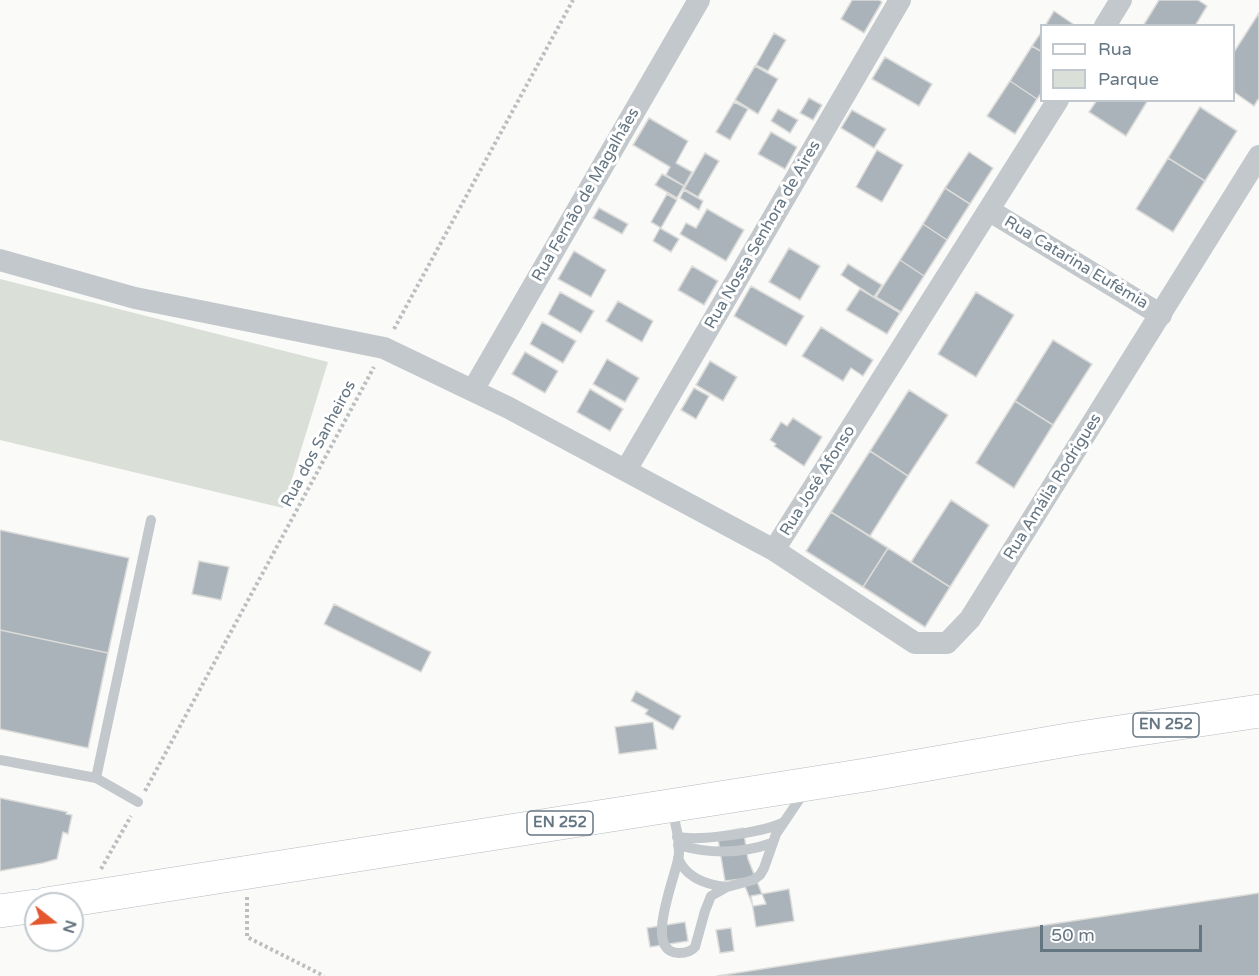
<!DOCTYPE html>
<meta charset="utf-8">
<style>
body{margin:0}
#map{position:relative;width:1259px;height:976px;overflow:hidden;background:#fafaf8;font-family:"Varela Round",sans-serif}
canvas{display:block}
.legend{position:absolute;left:1040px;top:24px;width:195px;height:78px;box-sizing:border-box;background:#fff;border:2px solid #c1c8cd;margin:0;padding:8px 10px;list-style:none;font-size:18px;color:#657683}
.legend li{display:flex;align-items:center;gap:12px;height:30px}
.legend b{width:30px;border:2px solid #c1c8cd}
.north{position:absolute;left:24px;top:892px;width:60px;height:60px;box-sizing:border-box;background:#fff;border:2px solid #c1c8cd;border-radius:50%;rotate:107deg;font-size:16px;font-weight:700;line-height:24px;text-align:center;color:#657683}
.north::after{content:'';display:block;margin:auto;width:21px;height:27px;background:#e4572e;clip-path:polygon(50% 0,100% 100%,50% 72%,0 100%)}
.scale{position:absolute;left:1040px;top:925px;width:162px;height:27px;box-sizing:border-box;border:3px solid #657683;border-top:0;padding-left:8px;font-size:18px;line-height:21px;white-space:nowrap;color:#657683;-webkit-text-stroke:4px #fff;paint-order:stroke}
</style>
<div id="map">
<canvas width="1259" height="976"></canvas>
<ul class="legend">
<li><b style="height:8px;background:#fff"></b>Rua</li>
<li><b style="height:16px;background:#dadfd7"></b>Parque</li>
</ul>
<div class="north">N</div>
<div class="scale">50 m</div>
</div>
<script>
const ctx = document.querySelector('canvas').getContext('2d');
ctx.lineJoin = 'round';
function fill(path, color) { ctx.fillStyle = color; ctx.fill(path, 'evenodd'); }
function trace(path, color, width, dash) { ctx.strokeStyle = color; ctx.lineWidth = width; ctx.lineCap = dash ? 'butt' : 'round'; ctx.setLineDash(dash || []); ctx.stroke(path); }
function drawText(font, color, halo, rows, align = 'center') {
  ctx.font = font + ' "Varela Round",sans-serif'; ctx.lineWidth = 6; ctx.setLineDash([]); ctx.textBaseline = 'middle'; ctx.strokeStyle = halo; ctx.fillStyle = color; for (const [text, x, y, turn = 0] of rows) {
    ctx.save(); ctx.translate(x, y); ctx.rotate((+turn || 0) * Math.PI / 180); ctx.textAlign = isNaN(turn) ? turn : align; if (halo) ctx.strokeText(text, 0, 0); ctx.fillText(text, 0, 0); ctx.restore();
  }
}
fill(new Path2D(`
 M0 279 328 362 283 508 0 440Z`), '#dadfd7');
const building = new Path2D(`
 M852 0H879L882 2 864 33 841 19Z
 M1159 0H1198L1207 6 1195 26H1143Z
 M1054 11 1076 26H1045Z
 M1259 13V98L1254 106 1234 92V52Z
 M1042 31V52L1032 46Z
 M774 33 786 40 768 71 756 65Z
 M1032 46 1042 52V92L1037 99 1010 81Z
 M885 57 932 84 919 106 872 79Z
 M755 66 778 79 758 114 735 100Z
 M1010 81 1037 99 1015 134 987 116Z
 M809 98 822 105 813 120 800 113Z
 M1097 100H1148L1126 136 1089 112Z
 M734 102 748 109 730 140 716 132Z
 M1200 107 1237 131 1205 181 1168 158Z
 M778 109 798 120 790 133 771 121Z
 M852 110 886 129 874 148 841 128Z
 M649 118 688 141 676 163 692 172 684 186 666 175 670 167 633 145Z
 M771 132 797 147 785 169 758 154Z
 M877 150 903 165 882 202 856 187Z
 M969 152 993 168 970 204 945 188Z
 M705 153 719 161 698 197 684 189Z
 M1168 158 1205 181 1173 232 1136 209Z
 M662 174 684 186 677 198 655 185Z
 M945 188 970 204 947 240 923 224Z
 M684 190 703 201 699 210 680 198Z
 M667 194 677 200 661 228 651 222Z
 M599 208 628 224 622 234 593 218Z
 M707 209 744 230 726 261 680 234 686 223 696 228Z
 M923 224 947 240 924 276 900 260Z
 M660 228 679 239 671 252 653 241Z
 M789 248 820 266 800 300 769 282Z
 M574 251 606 270 591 297 558 279Z
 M900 260 924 276 901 312 876 297Z
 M848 264 882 285 874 297 841 275Z
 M692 266 718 281 704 305 678 290Z
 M751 286 804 316 786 346 734 316Z
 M860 289 900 313 887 334 846 310Z
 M560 292 594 311 581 333 548 314Z
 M976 292 1014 315 976 377 938 354Z
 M618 301 653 321 642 342 606 321Z
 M542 322 576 341 563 363 530 344Z
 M821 327 873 360 863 376 851 368 843 381 802 356Z
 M1053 340 1092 364 1053 425 1015 401Z
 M525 352 558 371 545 393 512 374Z
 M607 359 639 378 625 402 593 384Z
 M710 361 737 377 723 401 696 385Z
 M694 388 709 396 696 419 681 410Z
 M590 389 623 409 610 431 577 412Z
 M909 390 948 415 908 476 870 451Z
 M1015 401 1053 425 1014 488 976 463Z
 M793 418 822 437 804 466 774 446 776 444 770 440 781 422 787 426Z
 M870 451 908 476 870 536 831 512Z
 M951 500 989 525 950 587 911 562Z
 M831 512 888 548 863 587 806 551Z
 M0 530 129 558 108 653 0 630Z
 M888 548 950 587 925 627 863 587Z
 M199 561 229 567 221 600 192 594Z
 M334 604 431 652 421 672 324 624Z
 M0 630 108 653 88 748 0 729Z
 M636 691 681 716 673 730 645 714 648 710 631 701Z
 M653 722 657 749 619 754 615 727Z
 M0 798 67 812 66 814 72 815 68 834 63 832 57 859 43 863 0 871Z
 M743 828 748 859 766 904 753 906 742 879 725 881 717 833Z
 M789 889 794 921 756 927 751 896Z
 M1259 893V976H717L999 932Z
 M685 922 688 941 650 947 647 928Z
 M731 928 734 951 720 953 716 930Z`);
fill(building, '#aab3b9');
trace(building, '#dcdcda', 1.5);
const primary = new Path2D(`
 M46 904 872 774 1073 739 1259 711
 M0 911 36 906`);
trace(primary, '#b5babe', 34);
trace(new Path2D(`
 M394 329 573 0
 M145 791 374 367
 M101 869 131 816
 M247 897V937L324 976`), '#bbbfc2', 4, [3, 3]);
trace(new Path2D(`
 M0 760 96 778
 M138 802 96 778 151 520
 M671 809C676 823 679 839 679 854 678 872 641 953 679 953 686 953 691 952 695 947L705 911 711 896 727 887 753 880 760 875 764 868 776 834 805 791
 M677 837C701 841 762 833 784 822
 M678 845C710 854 741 854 772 843
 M678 858C686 878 707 885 727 887`), '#c3c8cc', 10);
trace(new Path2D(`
 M1105 26 1121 0
 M990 211 1161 315
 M0 260 135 298 384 348 509 408 774 550 915 643H947L970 619 1259 156
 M473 390 699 0
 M626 470 900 0
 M774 550 1058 100`), '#c3c8cc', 22);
trace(primary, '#fff', 33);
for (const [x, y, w] of [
 [1166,725,66],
 [560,823,66]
]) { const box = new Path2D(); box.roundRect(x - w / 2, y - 12, w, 24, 4.5); ctx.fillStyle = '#fff'; ctx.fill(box); trace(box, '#657683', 1.5); }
drawText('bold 15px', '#657683', null, [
 ["EN 252",1166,725],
 ["EN 252",560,823]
]);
drawText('16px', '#657683', '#fff', [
 ["Rua Fernão de Magalhães",586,195,-60],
 ["Rua Nossa Senhora de Aires",763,235,-60],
 ["Rua Catarina Eufémia",1076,263,31],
 ["Rua dos Sanheiros",319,444,-62],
 ["Rua José Afonso",818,481,-58],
 ["Rua Amália Rodrigues",1053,487,-58]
]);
</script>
